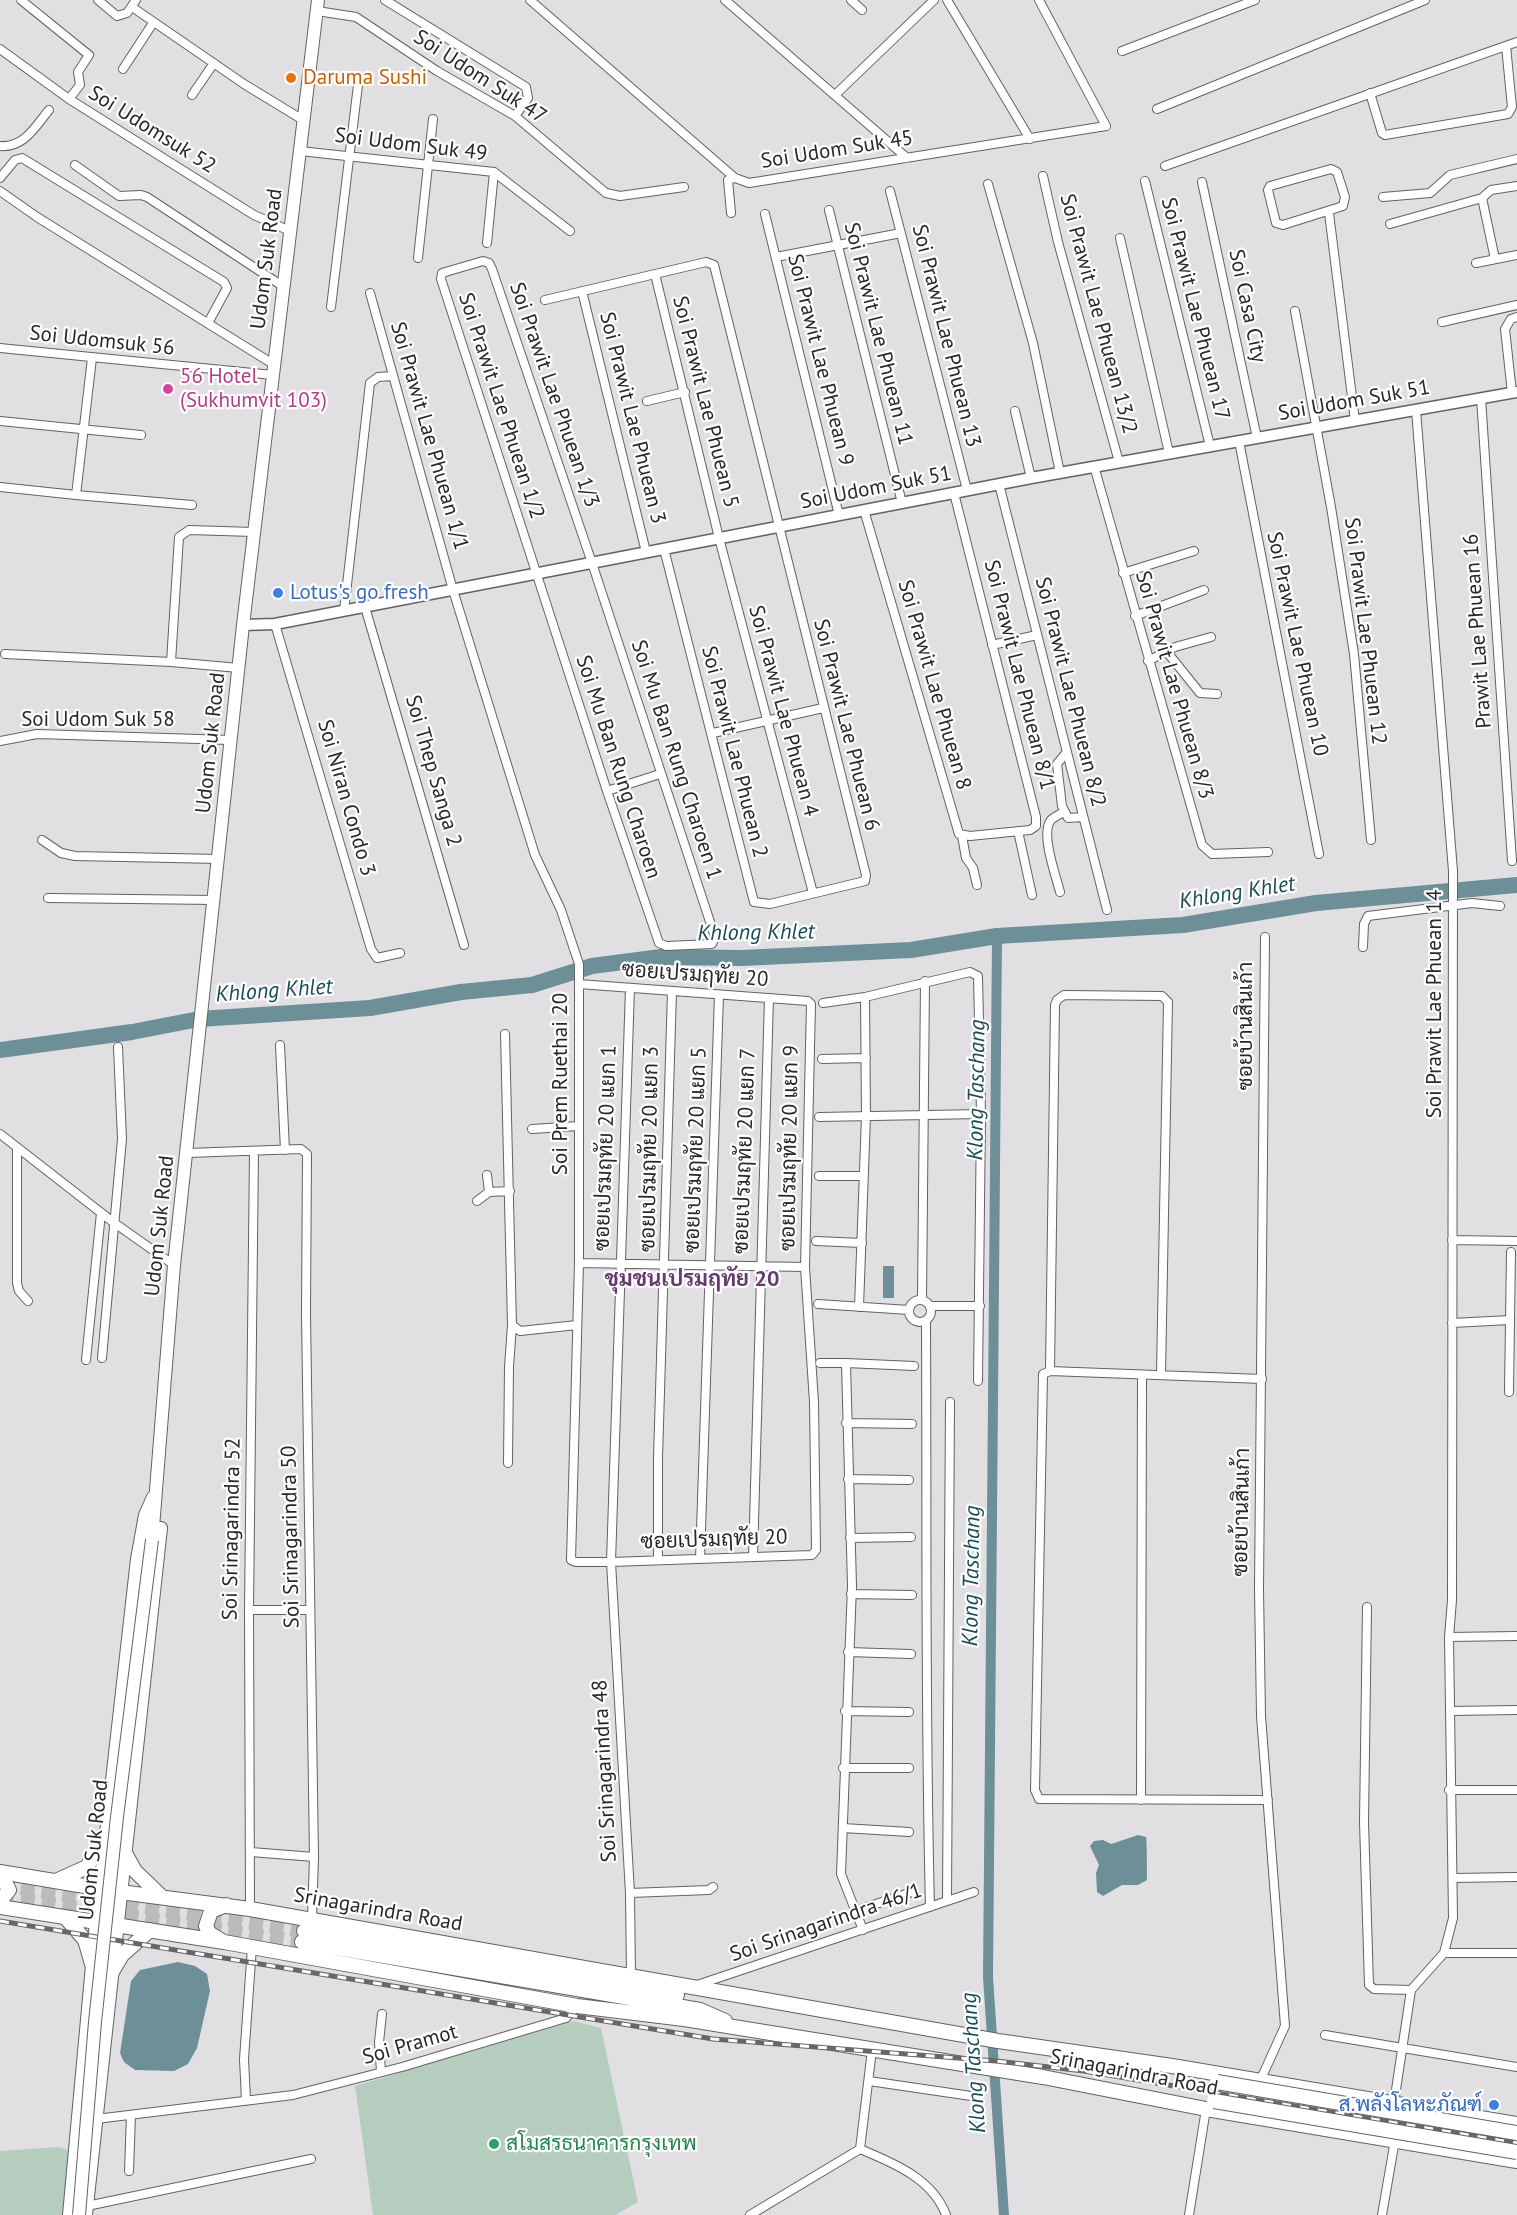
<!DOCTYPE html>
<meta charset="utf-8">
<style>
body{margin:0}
canvas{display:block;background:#e2dfe3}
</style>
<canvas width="1517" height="2215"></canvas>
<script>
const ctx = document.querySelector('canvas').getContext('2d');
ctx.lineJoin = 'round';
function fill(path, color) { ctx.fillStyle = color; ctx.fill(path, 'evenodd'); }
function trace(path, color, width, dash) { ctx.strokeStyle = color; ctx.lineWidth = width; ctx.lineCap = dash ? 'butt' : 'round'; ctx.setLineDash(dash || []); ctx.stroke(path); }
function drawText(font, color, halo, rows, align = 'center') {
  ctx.font = font + ' "PT Sans",Sarabun,sans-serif'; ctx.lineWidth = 4.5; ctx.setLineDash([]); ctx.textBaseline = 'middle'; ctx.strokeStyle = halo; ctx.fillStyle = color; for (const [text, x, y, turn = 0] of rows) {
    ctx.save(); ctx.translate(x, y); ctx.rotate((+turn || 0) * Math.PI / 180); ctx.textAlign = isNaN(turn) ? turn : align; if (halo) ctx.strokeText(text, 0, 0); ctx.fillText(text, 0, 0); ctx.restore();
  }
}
fill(new Path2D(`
 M574 2021 601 2028 638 2202 615 2215H373L355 2086Z
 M59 2147 70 2151 64 2215H0V2151Z`), '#b5cdbf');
fill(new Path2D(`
 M883 1266H894V1298H883Z
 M1138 1835 1146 1837C1147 1840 1147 1875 1147 1880L1138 1885H1122L1103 1896 1097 1892 1096 1873 1099 1865 1090 1846 1094 1841 1103 1840 1111 1844Z
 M178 1962 195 1966 207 1974 210 1991 197 2048 188 2064 174 2071 135 2070 124 2062 120 2053 131 1981 140 1970Z`), '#6d9098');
trace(new Path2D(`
 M997 936 988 1977 1004 2215`), '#6d9098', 10);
trace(new Path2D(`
 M0 1050 132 1032 199 1019 370 1008 461 992 532 985 592 966 661 957 742 958 911 950 997 936 1183 925 1316 903 1517 885`), '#6d9098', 16);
trace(new Path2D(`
 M0 1885 304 1931
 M0 1896 302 1942`), '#bdbabe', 14, [14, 7]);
const minor = new Path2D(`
 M21 0 89 55 78 72 80 85 69 99
 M98 0 117 16 127 13 136 0
 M385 0 526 87 528 98 515 116
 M530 0 735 178 749 183 1106 126 1039 0
 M725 0 907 158
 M851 0 862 10
 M947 0 1030 139
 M132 7 244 84 303 120
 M317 11 356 17 437 71 515 116 606 193 620 196 684 187
 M0 49 69 99 254 215 290 231
 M1122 51 1255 0
 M123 69 153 23
 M1370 93 1382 133 1385 135 1508 114 1512 107 1506 46
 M192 95 214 63
 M835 95 934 0
 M1157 109 1425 0
 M0 146C24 148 35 127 49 110
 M300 151 494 172 570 231
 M75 165 119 196 141 195 147 197 284 287
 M1165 166 1517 42
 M1331 169 1337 172 1345 197 1343 206 1283 225 1276 223 1268 190 1270 186Z
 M1043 176 1058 242 1119 462
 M0 178 15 160 22 158 224 282 227 288 208 323
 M1145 181 1210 446
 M1202 182 1257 438
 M988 184 1033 343 1060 473
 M0 191 37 217 273 364
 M890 191 967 490
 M1383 197 1430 193 1450 175 1517 159
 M1482 198 1495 259
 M829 210 902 503
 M731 213 728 180 735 178
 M1329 213 1355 421
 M765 214 839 515
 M1390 224 1482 198 1491 190 1517 186
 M1120 238 1169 453
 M487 243 494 172
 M776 257 901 233
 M418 258 433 119
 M483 261 489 263 492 269 592 563 715 937 712 944 666 946 659 943 607 791 441 279 442 273Z
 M1476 263 1517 255
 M655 274 719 538 813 893
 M582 291 646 552
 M370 293 453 590 535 855 561 910 579 964V1263L571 1560 576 1562H611L812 1555 816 1550 814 1402 805 1267 811 1004 808 1001 579 984
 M545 300 706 262 714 265 866 875 865 881 770 904 754 902 664 549
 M331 307 358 85
 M1295 311 1331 507 1354 654 1371 840
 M1442 322 1517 305
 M0 348 273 375
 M92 358 76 495 192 505
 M1512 393 1505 329 1511 319 1517 317
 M1481 398 1512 861
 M647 401 685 392
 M1015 411 1031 478
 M0 421 141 435
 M1239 441 1319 854
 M1094 466 1202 845 1212 854 1268 852
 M999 484 1107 910
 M0 487 76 495
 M864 510 959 834 970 836 1030 830 1036 826V817L954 493
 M1123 573 1194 551
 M365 607 464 945
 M344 611 370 383 378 377 393 376
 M1135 616 1204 590
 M275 624 371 949 377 958 400 953
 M992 645 1037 635
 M1167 652 1200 693 1217 694
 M5 654 171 662
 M1148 661 1175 647 1211 637
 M239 668 171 662 179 537 189 530 254 532
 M713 733 823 708
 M0 741 37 734 231 740
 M1066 753 1057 764 1062 806 1068 818 1083 817
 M607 791 660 774
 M1018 831 1032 895
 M962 836 966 858 973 868 977 885
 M42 840 61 853 75 856 219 859
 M1060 892C1056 876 1040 833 1051 820 1054 817 1060 814 1064 812
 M48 898 215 900
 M1363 947 1364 924 1368 916 1472 903 1500 906
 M630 988 611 1562 630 1893 631 1977
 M823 1003 865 997 970 972 978 976 981 1114 978 1381
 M505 1034 512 1325 520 1331 577 1325
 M280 1045 285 1150
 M822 1059 866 1058
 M819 1117 981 1114
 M532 1129 578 1126
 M0 1134 113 1222 174 1265
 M17 1148V1283L19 1291 28 1301
 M187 1153 301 1149 307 1154 306 1314 314 1857 312 1919
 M487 1175 489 1192
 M819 1176H862
 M477 1201 489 1192 510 1191
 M1452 1240 1517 1241
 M816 1241 862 1243
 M579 1263 805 1267
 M909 1311a11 11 0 1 1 22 0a11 11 0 1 1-22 0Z
 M922 1300 925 981
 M818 1304 909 1310
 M931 1306H980
 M859 1307 866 1116 865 997
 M926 1322C927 1517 925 1712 930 1907
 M1452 1323 1510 1320
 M102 1358 122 1139 118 1047
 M86 1360 101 1213
 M820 1363H846
 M1050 1371 1055 1005 1057 1000 1064 995 1162 996 1168 1002 1161 1374
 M1262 1379 1050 1371 1043 1374 1035 1790 1039 1799 1268 1800
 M1509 1392 1511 1252
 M846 1423 912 1424
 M508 1463 509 1367 512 1325
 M848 1479 909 1480
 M850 1538 911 1537
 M753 1557 769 998
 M700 1559 719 995
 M658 1560V1458L672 991
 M851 1594 912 1595
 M1367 1607 1364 1822 1369 1985 1374 1989 1411 1990
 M249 1610H309
 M1449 1637 1517 1636
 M848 1652 911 1654
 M845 1711 909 1712
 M1450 1711 1517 1710
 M843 1768H909
 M1449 1790H1517
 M1141 1800 1142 1375
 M843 1828 909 1832
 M251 1852 314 1857
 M1453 1878 1517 1877
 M630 1893 709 1890 713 1887
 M947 1900 950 1402
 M250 1909 249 1610 254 1151
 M855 1911 912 1892
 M863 1930 841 1874 852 1586 846 1363 914 1366
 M1444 1953H1517
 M697 1985 974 1892
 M1325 2035 1517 2067
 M381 2072 379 2042 382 2014
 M869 2081 978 2097
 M1260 2081 1285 2026 1261 1716 1259 1589 1265 937
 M246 2100 244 2059 252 1947
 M96 2119 293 2095 402 2067 566 2018 577 2006
 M860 2149C894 2163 933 2179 946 2215
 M129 2171 131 2115
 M87 2206 311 2159
 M750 2215 860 2149 872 2050
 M1189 2215 1206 2109
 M1382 2215 1395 2140 1394 2103 1411 1990 1444 1953 1453 1918 1449 1637 1452 1600 1453 871 1416 410`);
const tertiary = new Path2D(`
 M243 625 275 624 1031 478 1517 392`);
const secondary = new Path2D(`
 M152 1540 174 1265 243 625 318 0
 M69 2215 96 1922 137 1559 145 1515 153 1497
 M86 2215 161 1528`);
const primary = new Path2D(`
 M124 1851 135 1871 162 1897
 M0 1872 120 1892 250 1909 998 2041 1172 2066 1517 2124
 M0 1872 9 1890 0 1901
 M58 1880 87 1867 105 1835
 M0 1907 224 1942 577 2006 684 2019 1043 2077 1206 2109 1517 2161
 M66 1918 85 1940 92 1964
 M304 1931 677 1995
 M222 1941 209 1933 206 1926 211 1911 226 1905
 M302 1942 700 2010 725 2021
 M112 1972 122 1955 150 1930`);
trace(minor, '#636164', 10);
trace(tertiary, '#636164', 13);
trace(secondary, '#636164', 14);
trace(primary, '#636164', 16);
trace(minor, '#fff', 8);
trace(tertiary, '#fff', 10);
trace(secondary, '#fff', 12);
trace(primary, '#fff', 14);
const rail = new Path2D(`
 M0 1921 713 2039 996 2061 1084 2071 1517 2143`);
trace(rail, '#686668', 5);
trace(rail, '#fff', 3, [9]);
const secondaryBridge = new Path2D(`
 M79 2215 95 2022 117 1817 152 1540`);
const primaryBridge = new Path2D(`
 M1217 2082 1517 2133
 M1214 2101 1517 2152`);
trace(secondaryBridge, '#636164', 14, []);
trace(primaryBridge, '#636164', 16, []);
trace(secondaryBridge, '#fff', 12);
trace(primaryBridge, '#fff', 14);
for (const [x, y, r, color] of [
 [291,78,6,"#e8710a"],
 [168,389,6,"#d1479c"],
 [278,593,6,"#3f7fe0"],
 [1494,2105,6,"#3f7fe0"],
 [494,2144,6,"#2e9e5b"]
]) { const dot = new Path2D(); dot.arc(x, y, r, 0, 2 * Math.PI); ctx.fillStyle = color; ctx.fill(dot); trace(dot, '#fff', 2); }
drawText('21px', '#282728', '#fff', [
 ["Soi Udom Suk 47",480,77,33],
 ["Soi Udomsuk 52",152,130,32],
 ["Soi Udom Suk 49",411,145,7],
 ["Soi Udom Suk 45",837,150,-9],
 ["Udom Suk Road",267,259,-83],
 ["Soi Casa City",1247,306,78],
 ["Soi Prawit Lae Phuean 17",1195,309,76],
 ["Soi Prawit Lae Phuean 13/2",1098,314,75],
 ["Soi Prawit Lae Phuean 11",878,334,76],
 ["Soi Prawit Lae Phuean 13",946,336,76],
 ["Soi Udomsuk 56",102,341,6],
 ["Soi Prawit Lae Phuean 9",820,360,76],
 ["Soi Prawit Lae Phuean 1/3",554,395,71],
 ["Soi Udom Suk 51",1354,401,-10],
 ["Soi Prawit Lae Phuean 5",705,402,76],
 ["Soi Prawit Lae Phuean 1/2",501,406,72],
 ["Soi Prawit Lae Phuean 3",632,418,76],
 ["Soi Prawit Lae Phuean 1/1",429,436,74],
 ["Soi Udom Suk 51",876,488,-11],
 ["Soi Prawit Lae Phuean 12",1365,631,83],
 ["Prawit Lae Phuean 16",1478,631,-94],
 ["Soi Prawit Lae Phuean 10",1297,644,78],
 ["Soi Prawit Lae Phuean 8/1",1019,675,76],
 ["Soi Prawit Lae Phuean 8",934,685,74],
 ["Soi Prawit Lae Phuean 8/3",1174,685,74],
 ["Soi Prawit Lae Phuean 8/2",1070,692,76],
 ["Soi Prawit Lae Phuean 4",783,711,75],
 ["Soi Udom Suk 58",98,720],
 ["Soi Prawit Lae Phuean 6",846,725,76],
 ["Udom Suk Road",211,743,-84],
 ["Soi Prawit Lae Phuean 2",734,752,76],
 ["Soi Mu Ban Rung Charoen 1",676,760,72],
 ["Soi Mu Ban Rung Charoen",618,767,72],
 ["Soi Thep Sanga 2",433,771,74],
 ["Soi Niran Condo 3",346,798,74],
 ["ซอยเปรมฤทัย 20",695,975,4],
 ["Soi Prawit Lae Phuean 14",1435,1004,-90],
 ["ซอยบ้านสินเก้า",1246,1026,-90],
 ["Soi Prem Ruethai 20",561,1084,-90],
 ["ซอยเปรมฤทัย 20 แยก 1",606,1148,-88],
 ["ซอยเปรมฤทัย 20 แยก 9",790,1148,-89],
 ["ซอยเปรมฤทัย 20 แยก 3",650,1149,-89],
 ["ซอยเปรมฤทัย 20 แยก 5",696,1150,-88],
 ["ซอยเปรมฤทัย 20 แยก 7",745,1151,-88],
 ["Udom Suk Road",160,1226,-84],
 ["ซอยบ้านสินเก้า",1242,1512,-89],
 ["Soi Srinagarindra 52",232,1529,-89],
 ["Soi Srinagarindra 50",291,1537,-91],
 ["ซอยเปรมฤทัย 20",714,1540,-2],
 ["Soi Srinagarindra 48",605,1771,-93],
 ["Udom Suk Road",94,1850,-84],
 ["Srinagarindra Road",378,1910,10],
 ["Soi Srinagarindra 46/1",826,1923,-19],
 ["Soi Pramot",410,2045,-16],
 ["Srinagarindra Road",1134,2073,11]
]);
drawText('21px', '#c56008', '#fff', [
 ["Daruma Sushi",303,78]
], 'left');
drawText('21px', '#b23c85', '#fff', [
 ["56 Hotel",180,377],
 ["(Sukhumvit 103)",180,401]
], 'left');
drawText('21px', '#366cbe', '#fff', [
 ["Lotus's go fresh",290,593],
 ["ส.พลังโลหะภัณฑ์",1482,2105,"right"]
], 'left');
drawText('21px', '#27864d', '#fff', [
 ["สโมสรธนาคารกรุงเทพ",506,2144]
], 'left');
drawText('italic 22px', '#174b55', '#fff', [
 ["Khlong Khlet",1237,893,-9],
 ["Khlong Khlet",756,933,-1],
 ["Khlong Khlet",274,991,-4],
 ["Klong Taschang",977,1090,-89],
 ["Klong Taschang",972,1576,-89],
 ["Klong Taschang",974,2063,-94]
]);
drawText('bold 22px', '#663a6f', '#fff', [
 ["ชุมชนเปรมฤทัย 20",692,1280]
]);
</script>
